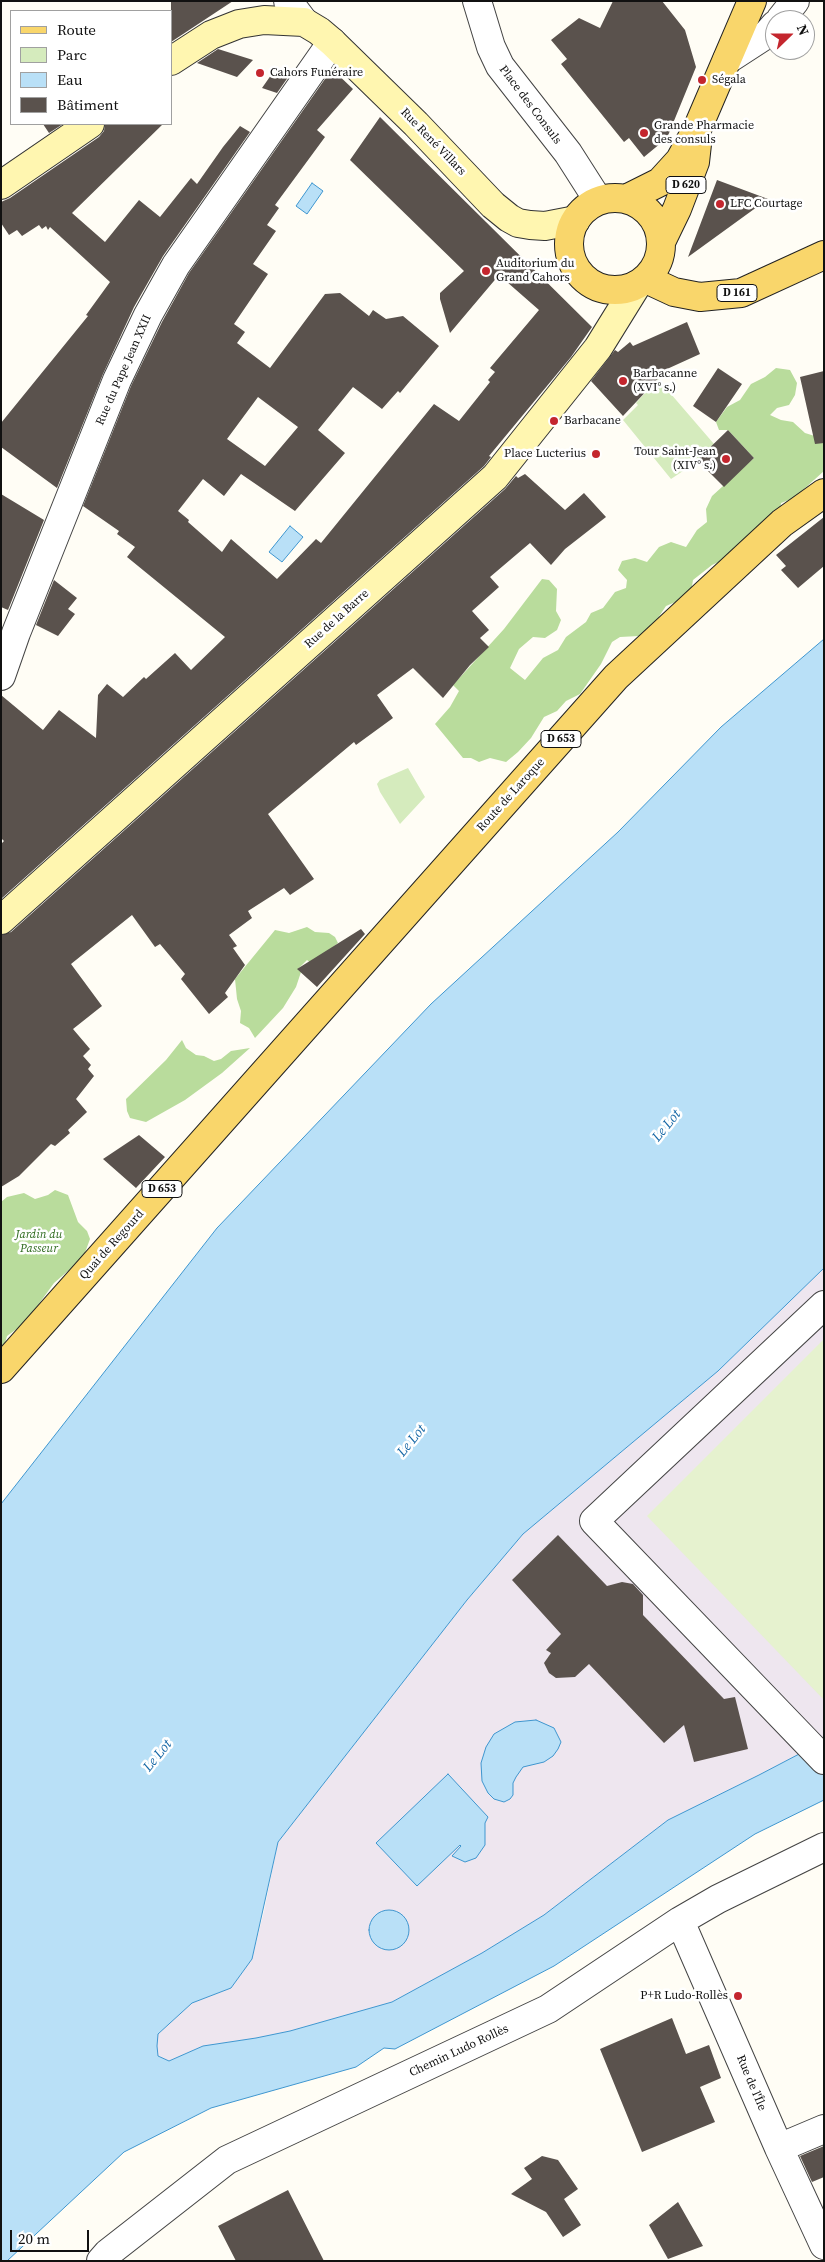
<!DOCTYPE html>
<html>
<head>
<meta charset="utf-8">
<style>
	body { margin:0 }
	#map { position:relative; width:825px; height:2262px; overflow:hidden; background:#fffdf5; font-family:"Source Serif 4",serif }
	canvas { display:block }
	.frame { position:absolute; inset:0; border:2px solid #111; pointer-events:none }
	.legend { position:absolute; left:10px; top:10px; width:162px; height:115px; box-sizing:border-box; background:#fff; border:1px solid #a0a0a0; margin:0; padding:6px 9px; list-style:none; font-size:15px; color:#111 }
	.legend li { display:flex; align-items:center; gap:10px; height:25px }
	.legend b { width:25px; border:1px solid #a0a0a0 }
	.north { position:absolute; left:765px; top:10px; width:50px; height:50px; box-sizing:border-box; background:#fff; border:1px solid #a0a0a0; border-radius:50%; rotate:68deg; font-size:14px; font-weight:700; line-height:20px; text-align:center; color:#111 }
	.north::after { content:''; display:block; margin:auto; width:18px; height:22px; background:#c4262e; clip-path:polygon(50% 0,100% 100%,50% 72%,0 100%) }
	.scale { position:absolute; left:10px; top:2230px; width:79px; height:22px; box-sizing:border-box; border:2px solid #111; border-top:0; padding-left:6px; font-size:15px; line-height:18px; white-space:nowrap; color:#111; -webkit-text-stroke:4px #fff; paint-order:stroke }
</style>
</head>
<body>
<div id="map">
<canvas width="825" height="2262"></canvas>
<div class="frame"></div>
<ul class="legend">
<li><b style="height:6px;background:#f9d66b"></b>Route</li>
<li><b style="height:14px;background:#d5ebbd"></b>Parc</li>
<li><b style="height:14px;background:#b9e0f7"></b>Eau</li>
<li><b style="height:14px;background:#5a524d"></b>Bâtiment</li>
</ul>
<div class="north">N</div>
<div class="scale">20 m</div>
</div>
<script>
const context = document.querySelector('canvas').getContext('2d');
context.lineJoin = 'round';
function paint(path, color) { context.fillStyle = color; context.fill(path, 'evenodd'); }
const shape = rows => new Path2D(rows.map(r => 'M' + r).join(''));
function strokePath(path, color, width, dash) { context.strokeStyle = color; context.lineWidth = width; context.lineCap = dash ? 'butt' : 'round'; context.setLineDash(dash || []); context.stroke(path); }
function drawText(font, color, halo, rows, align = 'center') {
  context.font = font + ' "Source Serif 4",serif'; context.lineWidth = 5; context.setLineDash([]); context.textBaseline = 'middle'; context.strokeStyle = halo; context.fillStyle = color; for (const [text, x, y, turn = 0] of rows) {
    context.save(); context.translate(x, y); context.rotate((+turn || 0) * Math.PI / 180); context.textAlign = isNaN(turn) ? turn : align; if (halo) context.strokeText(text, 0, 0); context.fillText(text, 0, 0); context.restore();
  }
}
const industrial = shape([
	[824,1268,824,1741,759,1775,668,1820,544,1915,482,1953,392,2002,290,2031,256,2038,203,2046,169,2061,158,2056,157,2046,158,2034,192,2003,231,1988,252,1959,264,1911,278,1842,467,1600,523,1534,718,1371]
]);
const green = shape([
	[658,379,714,444,698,461,671,479,623,420,638,405,636,403],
	[408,768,425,797,400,824,380,792,377,784,380,780]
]);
const forest = shape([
	[776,368,790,370,797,383,795,395,789,405,777,408,770,415,781,420,793,422,805,433,818,437,824,427,824,471,794,498,781,503,780,512,736,554,712,565,693,580,691,592,685,598,666,606,652,627,639,636,620,637,612,642,601,664,580,694,566,701,557,711,544,717,531,738,518,752,506,762,490,758,479,762,471,758,463,758,435,724,450,707,459,691,453,685,504,629,542,579,549,580,557,589,556,611,561,620,557,630,545,638,533,637,519,649,510,668,525,680,543,658,558,650,566,637,586,622,591,613,603,608,615,592,626,588,627,580,618,570,622,561,635,558,647,562,659,547,671,542,686,547,697,530,707,522,706,509,712,496,754,458,728,430,719,430,716,422,727,407,740,400,751,384,765,377],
	[307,927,315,932,329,933,335,937,338,943,312,964,307,960,298,969,301,972,296,987,283,1008,255,1038,249,1028,240,1023,241,1011,237,999,235,979,275,930,289,933],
	[182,1040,186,1048,196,1055,204,1056,214,1061,221,1059,231,1051,250,1048,222,1073,185,1100,146,1122,130,1118,127,1111,126,1099,166,1060],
	[55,1190,68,1195,78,1222,87,1231,90,1239,83,1258,54,1283,25,1323,7,1336,1,1357,1,1202,7,1197,24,1193,35,1199,48,1195]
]);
const pitch = shape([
	[824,1339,824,1700,647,1516]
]);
const water = shape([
	[312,183,323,191,307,214,296,206,312,183],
	[290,526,303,537,282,562,269,552,290,526],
	[824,639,824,1268,718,1371,523,1534,467,1600,278,1842,252,1959,231,1988,192,2003,158,2034,157,2046,158,2056,169,2061,203,2046,256,2038,290,2031,392,2002,482,1953,544,1915,668,1820,759,1775,824,1741,824,1800,755,1834,554,1966,395,2049,384,2048,356,2067,211,2108,124,2152,7,2261,1,2261,1,1504,217,1228,431,1004,618,832,721,727,824,639],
	[536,1720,554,1728,561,1742,558,1749,553,1756,544,1762,523,1767,516,1777,513,1783,513,1795,510,1799,504,1802,494,1799,488,1793,482,1781,481,1763,486,1747,494,1734,515,1722,536,1720],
	[448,1774,488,1817,485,1823,485,1845,476,1858,465,1862,452,1856,461,1846,460,1845,417,1886,376,1843,448,1774],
	'369 1930a20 20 0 1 1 40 0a20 20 0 1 1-40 0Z'
]);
const building = shape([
	[171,1,233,1,171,42],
	[613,1,662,1,685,30,696,67,667,138,644,157,629,138,624,142,561,64,567,59,551,40,579,18,600,28],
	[218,49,253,60,237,77,197,63],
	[276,68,291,73,277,93,262,88],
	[332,69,353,89,317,130,325,137,275,205,279,208,267,225,276,231,253,264,268,274,234,324,245,332,237,343,270,368,325,294,340,293,369,316,373,310,386,319,403,316,439,346,400,393,398,391,382,409,353,387,318,430,345,453,295,511,241,474,224,496,203,479,178,511,189,520,188,522,222,552,231,539,277,579,316,539,321,543,434,404,459,421,490,382,488,380,495,372,490,368,539,310,499,275,450,333,440,299,440,293,464,271,350,160,380,117,592,327,571,357,489,456,491,457,484,466,1,899,1,844,4,841,1,838,1,695,43,730,59,710,96,738,98,695,107,684,123,697,144,677,146,679,175,653,191,670,225,637,127,557,135,547,117,534,119,531,83,506,131,386,162,322,189,273],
	[258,397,298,427,265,466,227,439],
	[43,124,63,124,49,133],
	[105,124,163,124,72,213,105,242,139,200,160,217,191,178,197,184,223,147,240,126,250,132,163,256,134,307,103,374,57,488,1,447,1,423,88,316,86,315,110,282,50,227,48,230,46,226,42,229,39,225,22,236,17,230,9,235,1,223,1,202,10,198,99,137,104,131],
	[717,180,768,199,688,257],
	[687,322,700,354,667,369,623,416,591,381,615,350,618,352,630,342,633,346],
	[718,368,742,384,716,422,693,406],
	[824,371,824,443,815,444,800,377],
	[728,430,754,458,724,487,697,460],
	[525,474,565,510,584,493,606,517,565,549,551,565,530,543,490,577,499,587,472,611,489,630,480,638,489,647,470,665,443,698,413,668,377,695,393,718,356,745,354,742,268,814,314,879,290,895,284,888,248,911,252,918,229,935,237,946,233,948,245,965,225,993,228,997,209,1014,181,979,185,974,160,944,155,947,132,915,71,964,102,1006,73,1029,90,1049,83,1056,91,1065,88,1069,94,1076,76,1099,87,1112,68,1130,70,1133,55,1146,51,1144,19,1176,1,1187,1,935,11,932,505,489,516,476,518,478],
	[1,494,44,520,8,610,1,607],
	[824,517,824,566,798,588,781,570,786,566,776,555],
	[54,580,77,598,68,609,75,614,58,636,36,625],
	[361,929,365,934,317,987,297,969],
	[139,1135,165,1157,136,1188,103,1159],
	[558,1535,607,1586,622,1582,633,1584,643,1595,643,1615,724,1699,735,1697,748,1749,694,1762,684,1725,664,1743,589,1664,575,1677,556,1678,549,1673,544,1663,551,1653,546,1650,561,1634,512,1580],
	[672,2018,686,2054,709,2045,721,2078,700,2087,715,2122,642,2152,600,2049],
	[824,2146,824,2177,812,2182,800,2156],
	[542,2156,558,2160,578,2189,564,2199,581,2225,563,2237,546,2212,511,2194,532,2179,524,2168],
	[288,2190,324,2261,236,2261,218,2226],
	[678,2202,703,2246,668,2259,649,2225]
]);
const minor = shape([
	[288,1,304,22],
	[477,1,491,47,500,66,568,153,598,200],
	[1,676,16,633,117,380,148,315,176,265,332,42],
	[824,1305,594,1521,824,1760],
	[680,1921,779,2148,824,2245],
	[779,2148,824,2129],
	[101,2261,108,2253,227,2160,548,2009,680,1921,718,1899,824,1847]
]);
const tertiary = shape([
	[780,20,795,1],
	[727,60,767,34,775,25]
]);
const secondary = shape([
	[171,61,211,35,239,24,264,20,304,22,319,31,332,42,416,124,493,205,509,218,518,223,530,225,545,226,576,220],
	[1,185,90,124],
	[1,920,495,477,598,348,637,285]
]);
const primary = shape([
	'569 244a46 46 0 1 1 92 0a46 46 0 1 1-92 0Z',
	[626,199,660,182,680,160,698,127,752,1],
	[662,240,677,209,695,162,697,144],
	[646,279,674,292,700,297,741,293,824,255],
	[1,1369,616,677,782,523,824,493]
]);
const markers = [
	[260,73,5,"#c4262e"],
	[702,80,5,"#c4262e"],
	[644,133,5,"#c4262e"],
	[720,204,5,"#c4262e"],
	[486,271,5,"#c4262e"],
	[623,381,5,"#c4262e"],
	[554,421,5,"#c4262e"],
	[596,454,5,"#c4262e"],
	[726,459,5,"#c4262e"],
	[738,1996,5,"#c4262e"]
];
const shields = [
	[686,185,40],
	[737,293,40],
	[561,739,40],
	[162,1189,40]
];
const shieldNames = [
	["D 620",686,185],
	["D 161",737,293],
	["D 653",561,739],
	["D 653",162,1189]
];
const poiNames = [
	["Cahors Funéraire",270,73],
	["Ségala",712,80],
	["Grande Pharmacie",654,126],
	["des consuls",654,140],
	["LFC Courtage",730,204],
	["Auditorium du",496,264],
	["Grand Cahors",496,278],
	["Barbacanne",633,374],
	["(XVI° s.)",633,388],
	["Barbacane",564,421],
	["Tour Saint-Jean",716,452,"right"],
	["(XIV° s.)",716,466,"right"],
	["Place Lucterius",586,454,"right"],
	["P+R Ludo-Rollès",728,1996,"right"]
];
const streetNames = [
	["Place des Consuls",530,105,53],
	["Rue René Villars",433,142,46],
	["Rue du Pape Jean XXII",124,370,-66],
	["Rue de la Barre",337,619,-42],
	["Route de Laroque",511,795,-48],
	["Quai de Regourd",112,1245,-48],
	["Chemin Ludo Rollès",459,2051,-25],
	["Rue de l'Île",751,2083,67]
];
const parkNames = [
	["Jardin du",39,1235],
	["Passeur",39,1249]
];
const waterNames = [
	["Le Lot",667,1126,-51],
	["Le Lot",412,1441,-51],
	["Le Lot",158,1756,-51]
];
paint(industrial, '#eee6ef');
paint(green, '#d5ebbd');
paint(forest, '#b9dc9c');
paint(pitch, '#e6f2cf');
paint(water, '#b9e0f7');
strokePath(water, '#3f96cf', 1);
paint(building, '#5a524d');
strokePath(minor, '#444', 30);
strokePath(tertiary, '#444', 30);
strokePath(secondary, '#333', 30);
strokePath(primary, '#222', 30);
strokePath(minor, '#fff', 28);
strokePath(tertiary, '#fff', 28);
strokePath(secondary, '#fff6b0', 28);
strokePath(primary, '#f9d66b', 28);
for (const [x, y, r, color] of markers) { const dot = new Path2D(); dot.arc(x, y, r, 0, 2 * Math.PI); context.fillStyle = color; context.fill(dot); strokePath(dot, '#fff', 2); }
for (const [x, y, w] of shields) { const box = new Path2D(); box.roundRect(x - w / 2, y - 8.5, w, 17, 4); context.fillStyle = '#fff'; context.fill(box); strokePath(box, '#111', 1); }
drawText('bold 11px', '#111', null, shieldNames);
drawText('12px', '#111', '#fff', poiNames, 'left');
drawText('12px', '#111', '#fff', streetNames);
drawText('italic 12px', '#2f6b1f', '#fff', parkNames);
drawText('italic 14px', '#1768a6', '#fff', waterNames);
</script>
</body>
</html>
